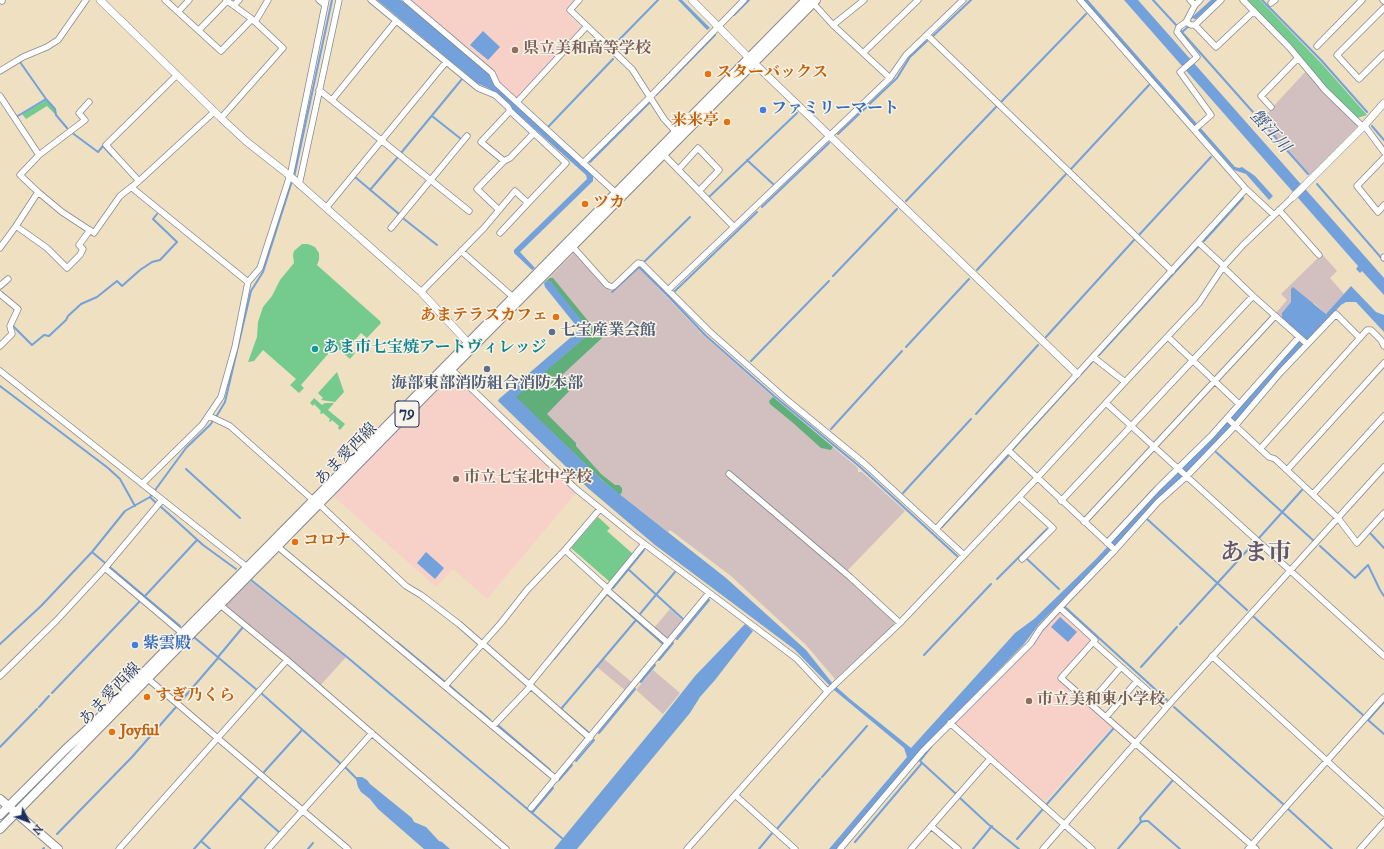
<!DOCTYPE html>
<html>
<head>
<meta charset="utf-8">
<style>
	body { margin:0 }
	#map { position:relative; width:1384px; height:849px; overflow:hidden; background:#efe0c2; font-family:"IM FELL DW Pica",serif }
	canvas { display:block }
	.north { position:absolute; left:8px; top:801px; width:40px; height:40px; -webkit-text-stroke:3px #f7f3e8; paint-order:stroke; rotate:132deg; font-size:11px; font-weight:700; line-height:16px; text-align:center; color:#1b2f5e }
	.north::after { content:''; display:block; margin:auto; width:14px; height:18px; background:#1b2f5e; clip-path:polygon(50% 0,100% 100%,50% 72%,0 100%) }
</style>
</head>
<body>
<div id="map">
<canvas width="1384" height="849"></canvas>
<div class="north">N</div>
</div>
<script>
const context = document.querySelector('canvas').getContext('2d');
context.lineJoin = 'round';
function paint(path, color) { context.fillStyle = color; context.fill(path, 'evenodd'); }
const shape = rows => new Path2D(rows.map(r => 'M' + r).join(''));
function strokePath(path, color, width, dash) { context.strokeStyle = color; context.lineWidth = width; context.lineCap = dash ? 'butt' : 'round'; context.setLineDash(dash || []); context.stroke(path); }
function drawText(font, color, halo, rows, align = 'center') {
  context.font = font + ' "IM FELL DW Pica","Noto Serif JP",serif'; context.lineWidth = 3; context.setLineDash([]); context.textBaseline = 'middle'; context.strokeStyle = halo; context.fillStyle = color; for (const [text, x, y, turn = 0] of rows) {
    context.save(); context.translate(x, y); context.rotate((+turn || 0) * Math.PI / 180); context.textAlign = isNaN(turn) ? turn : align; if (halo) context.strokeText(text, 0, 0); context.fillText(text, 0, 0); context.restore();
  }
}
const built = shape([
	[409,0,576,0,565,11,582,28,516,99],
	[453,375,546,466,576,493,487,599,453,569,436,587,333,496],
	[1058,613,1062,613,1090,639,1091,641,1057,679,1112,727,1043,804,954,723]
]);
const industrial = shape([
	[1306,71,1357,124,1357,127,1310,175,1261,120],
	[575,252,612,293,639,268,703,335,773,397,858,468,858,472,862,472,905,511,847,571,730,472,847,577,895,622,895,625,835,679,806,645,731,576,670,530,668,532,617,492,515,397,585,337,551,282,546,281],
	[1322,254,1337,271,1330,278,1344,294,1326,314,1314,303,1313,304,1291,289,1291,302,1282,313,1282,319,1276,313,1287,300,1281,294],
	[250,581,346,657,319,687,227,609,226,605],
	[670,609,683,621,668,639,666,639,654,628],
	[604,659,633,683,626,691,597,667],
	[653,670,680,693,663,714,636,690]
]);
const green = shape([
	[1247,0,1260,0,1322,64,1367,115,1357,118,1327,88,1291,46],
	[46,100,55,109,56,115,47,106,26,119,22,114],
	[302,244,308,244,315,247,319,253,319,260,317,265,380,321,381,323,367,338,361,333,349,347,355,353,350,359,335,346,301,385,304,388,299,393,290,385,296,379,263,350,254,361,248,362,257,337,258,322,263,307,272,296,280,280,294,263,293,255,294,251],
	[337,372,344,392,335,402,321,400,323,398,318,393],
	[314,398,322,405,325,403,334,403,328,410,345,424,340,430,338,428,339,426,332,420,330,422,329,421,330,419,323,413,321,414,320,413,321,411,314,404,313,406,310,403],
	[598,517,610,528,607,531,633,554,610,582,571,548]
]);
const forest = shape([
	[550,278,553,278,602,338,562,375,573,387,547,414,576,443,576,446,601,474,615,485,619,485,622,488,622,492,620,495,603,481,515,397,585,337,551,282,546,281],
	[773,397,833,447,831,450,821,448,792,422,770,404,769,401]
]);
const water = shape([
	[377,0,401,0,490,74,495,85,593,175,593,181,520,252,535,268,532,270,514,253,514,250,587,179,586,175,490,89,477,83],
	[678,0,682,0,710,28,707,30],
	[1083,0,1088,0,1235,167,1239,168,1242,167,1255,176,1273,196,1269,200,1246,174,1234,170],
	[1124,0,1138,0,1384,278,1384,295,1362,271,1360,273,1356,269,1358,266],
	[1211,0,1217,0,1196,19,1191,18],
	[483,31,500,47,488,60,470,45],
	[546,281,551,282,587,327,585,337,516,397,603,481,726,578,806,650,833,684,850,699,911,748,1015,633,1034,619,1096,559,1160,490,1177,474,1230,418,1302,337,1282,319,1282,313,1291,302,1291,289,1293,287,1326,314,1351,286,1376,312,1384,315,1384,332,1356,302,1346,302,1341,305,1308,340,1235,422,1039,624,1024,644,922,749,837,849,829,849,907,757,904,748,834,690,794,649,655,545,589,489,498,401,499,399,577,332,578,328,545,287,544,283],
	[426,552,444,568,435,579,417,563],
	[1060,617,1077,632,1068,642,1051,627],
	[745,624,753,631,715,680,700,697,690,713,577,849,554,849,661,719,695,676],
	[357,777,362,777,367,780,370,784,412,818,414,822,426,827,439,841,442,842,450,849,424,849,378,809,370,799,361,792,358,787,356,779]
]);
const stream = shape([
	[1153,0,1177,26],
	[1262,0,1321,60,1367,112],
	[734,15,749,0],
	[1180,30,1308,174],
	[1182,32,1189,26],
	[933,36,971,0],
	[613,46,658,0],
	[20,62,46,99,55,109,56,115,67,128],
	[656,95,715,35],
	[1001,102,1086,14],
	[432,116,461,139],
	[16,117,46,99],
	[1372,126,1384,140],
	[548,127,613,59],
	[71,132,98,152,103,146,112,156],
	[838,134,897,78,910,57,927,41],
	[401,153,462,79],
	[747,160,773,184],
	[590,162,649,103],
	[1071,169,1149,85],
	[294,177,332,0],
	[355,177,399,214],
	[1317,184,1384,261],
	[370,190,398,157],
	[708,198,797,113],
	[906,201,996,107],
	[762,207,829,143],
	[404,219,437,245],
	[1139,235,1211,157],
	[1204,241,1243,198],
	[645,261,690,217],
	[977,270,1066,174],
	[833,276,897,209],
	[675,291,757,212],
	[612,292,639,267,669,297],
	[669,296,669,297,705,335,774,396,859,466,957,556],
	[13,326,32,345,44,335,49,336,66,320,68,316,81,304,97,297,117,281,122,286,140,270,152,262,160,260,177,242,153,219,157,214],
	[1046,337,1134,240],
	[906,347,969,279],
	[1099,355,1198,247],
	[751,361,829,281],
	[0,386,108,468,120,479,135,506],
	[976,414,1038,345],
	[831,429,902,351],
	[1013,449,1092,362],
	[1216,452,1314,541],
	[186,469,240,518],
	[903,493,971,419],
	[150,497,156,503],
	[160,506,203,545,236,569],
	[1147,519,1247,610],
	[942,527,1008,456],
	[1370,533,1384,548],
	[1259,538,1302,490],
	[1320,546,1355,578,1368,565,1380,590,1384,596],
	[92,552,180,626],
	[1027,559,1059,589],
	[628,569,683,619],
	[997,579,1047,529],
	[251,580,347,657,563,839],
	[613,588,644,550],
	[145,596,197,540],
	[1065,607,1167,700],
	[640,614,675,572],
	[366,617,386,634],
	[1254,617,1364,716],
	[1180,624,1254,543],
	[195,638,257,690],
	[677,639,709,600],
	[397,642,444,681],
	[0,644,41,606,92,552,125,511,150,497,186,448,210,425,216,417,225,402,251,291,263,272,292,181],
	[924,655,991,584],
	[218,657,243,627],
	[554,659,607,594,663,644],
	[659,660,673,643],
	[1141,667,1177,627],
	[641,682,655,665],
	[450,686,473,706],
	[52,693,140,601],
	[261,693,341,764],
	[181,701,218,658],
	[1384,702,1368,720,1384,734],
	[39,707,49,696],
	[1174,707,1283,804],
	[480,711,490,720],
	[499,726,550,770],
	[588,732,561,709,636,620],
	[599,733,635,689],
	[0,747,37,709],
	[931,747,920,761,955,793],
	[576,761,594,740],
	[345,767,357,779],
	[264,772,302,730],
	[822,777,867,726],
	[559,780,572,765],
	[240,798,279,832],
	[960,798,988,824,1019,849],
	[1046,805,1113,729],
	[1287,808,1332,849],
	[532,813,553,788],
	[1141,822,1140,818,1173,780],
	[776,830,820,779],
	[57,834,132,757,176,707],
	[1017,839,1043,809],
	[201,841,210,849],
	[855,842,922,763],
	[43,849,44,848],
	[194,849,258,777],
	[308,849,313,843],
	[759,849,773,832],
	[973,849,992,826],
	[1118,849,1141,822,1145,821,1148,821,1180,849]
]);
const minor = shape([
	[1,0,2,1],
	[165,0,221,51,252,19],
	[319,0,325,5,326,0],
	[371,0,478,88,495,95,508,107,510,111,566,163,528,203,515,191,484,228,421,292],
	[406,0,492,73,497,84,616,193],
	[579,0,570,10,632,69,664,119,676,132],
	[1080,0,1246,189,1274,215],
	[1190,0,1195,5,1200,0],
	[1243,0,1289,47,1325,90,1363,127],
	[1383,0,1384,1],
	[813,3,833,25,890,78],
	[1271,3,1275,0],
	[234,5,239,0],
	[1384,8,1337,55,1359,79,1384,54],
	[179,11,189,0],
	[255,22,268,0],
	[1186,22,1191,25,1195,25,1216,47,1254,11],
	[833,25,864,0],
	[1195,25,1221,0],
	[199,30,227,1],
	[927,35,1172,271],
	[1317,46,1362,0],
	[863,53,918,0],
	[0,71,23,57,47,47,58,40,86,0],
	[319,90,469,211],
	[0,96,39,155,20,175,38,192,16,226,0,248],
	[332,100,396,21],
	[517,102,587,26],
	[1271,107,1261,96,1298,58],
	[221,118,283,48,252,19,226,0],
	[1364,125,1384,152],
	[1194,130,1211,115,1180,72,1197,57,1177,32,1179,27,1186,22,1195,5],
	[663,154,734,227],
	[39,155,85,120,79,113,89,102],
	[1384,158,1357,186,1378,212,1384,205],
	[504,161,481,142,510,111],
	[583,163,650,97,744,0],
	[678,170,698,148,719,170,699,191],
	[139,181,214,112],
	[299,185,339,0],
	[131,187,248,282],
	[38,192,62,212,94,233,120,196,139,181,106,145,177,75],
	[326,208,446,62],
	[499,210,477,189,504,161,510,158,534,133],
	[1279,210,1319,255],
	[16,226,47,248,67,268,80,255,83,249,79,245,90,230],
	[391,228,467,136],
	[500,233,528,203],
	[1198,242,1224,266],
	[573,247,607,285,612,287,614,286,638,263,642,264,709,331,787,400,865,464,964,555],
	[461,251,513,297],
	[1384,257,1384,258],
	[1223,267,1253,296,1307,344],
	[0,286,8,279],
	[668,290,890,78,906,55,963,0],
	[0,294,18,309,10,326,12,334,0,346],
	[1168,337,1239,404],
	[1093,357,1125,382],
	[451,369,576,489,634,536,797,659,827,691],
	[0,371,247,567],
	[1106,403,1384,656],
	[209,416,230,426,313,500],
	[1227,418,1269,457,1275,459,1338,518,1357,543,1384,513],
	[1260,449,1367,330,1371,330,1381,340,1384,346],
	[1008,450,1115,550],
	[1287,470,1384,363],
	[729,474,850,577,900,623],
	[142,484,202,425,221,397,235,347,248,282,260,268,291,172,325,5],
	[1313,494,1384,416],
	[1019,497,1053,528,1022,559],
	[1061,501,1253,296],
	[319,504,406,586,421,595,459,624,483,645],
	[1084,522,1275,316],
	[936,529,1246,189],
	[1107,543,1158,488,1211,436,1299,337],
	[277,546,556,779],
	[565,550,608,589],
	[105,568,182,633],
	[607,590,668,643],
	[219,604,287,660,506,849],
	[1060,608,1095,640,1061,678,1256,849],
	[1093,642,1166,707],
	[483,644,590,738],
	[1212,656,1384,813],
	[0,676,57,620,105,568,162,500],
	[147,678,348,849],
	[529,685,644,544],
	[445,686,501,623,527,590,565,550,600,509],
	[1090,703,1121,667],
	[1106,717,1137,681],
	[950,723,1092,849],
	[493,726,531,686],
	[735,795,795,849],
	[531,808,709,593],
	[931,826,958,849],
	[119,849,287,660],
	[268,849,372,733],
	[687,849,828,691,900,623,1037,478,1125,382,1199,303,1223,267,1243,245,1293,197],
	[840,849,923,751,1031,643,1040,629,1065,602,1115,550,1158,502,1186,477,1235,426,1280,373,1336,314,1360,338],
	[911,849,990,759],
	[1043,849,1173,700,1384,467],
	[1248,849,1384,697],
	[1360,849,1384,822]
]);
const tertiary = shape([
	[100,0,221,118,247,142,289,175,421,292,472,347],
	[692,0,753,62,1077,374],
	[1293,197,1363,127,1384,103]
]);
const secondary = shape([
	[0,799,58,849]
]);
const primary = shape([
	[0,815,66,749,89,728,806,0],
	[0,829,472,348,816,0]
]);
const markers = [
	[515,50,4,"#8d6e63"],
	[708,74,4,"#e8710a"],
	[763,110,4,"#3f7fe0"],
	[727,122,4,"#e8710a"],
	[585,204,4,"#e8710a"],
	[556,317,4,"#e8710a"],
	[552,332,4,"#5c6f8a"],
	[315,349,4,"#0f9aa8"],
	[487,369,4,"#5c6f8a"],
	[456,479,4,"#8d6e63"],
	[295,542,4,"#e8710a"],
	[135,645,4,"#3f7fe0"],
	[147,697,4,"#e8710a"],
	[1029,701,4,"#8d6e63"],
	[112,732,4,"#e8710a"]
];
const shields = [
	[407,414,24]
];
const shieldNames = [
	["79",407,414]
];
const educationNames = [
	["県立美和高等学校",523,50],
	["市立七宝北中学校",464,479],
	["市立美和東小学校",1037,701]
];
const foodNames = [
	["スターバックス",716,74],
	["来来亭",719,122,"right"],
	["ツカ",593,204],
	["あまテラスカフェ",548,317,"right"],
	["コロナ",303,542],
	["すぎ乃くら",155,697],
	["Joyful",120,732]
];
const shopNames = [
	["ファミリーマート",771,110],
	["紫雲殿",143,645]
];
const serviceNames = [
	["七宝産業会館",560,332],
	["海部東部消防組合消防本部",487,385,"center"]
];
const cultureNames = [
	["あま市七宝焼アートヴィレッジ",323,349]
];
const streetNames = [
	["あま愛西線",347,455,-45],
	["あま愛西線",111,695,-46]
];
const waterNames = [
	["蟹江川",1269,132,48]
];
const townNames = [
	["あま市",1256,555]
];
paint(built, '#f7d1c8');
paint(industrial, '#d2bfc0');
paint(green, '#75ca8e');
paint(forest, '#60ae79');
paint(water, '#72a1db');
strokePath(stream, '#72a1db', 2);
strokePath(minor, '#858890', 7);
strokePath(tertiary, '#858890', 8);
strokePath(secondary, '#858890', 10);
strokePath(primary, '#858890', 10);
strokePath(minor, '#fff', 5.5);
strokePath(tertiary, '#fff', 7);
strokePath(secondary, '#fff', 8);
strokePath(primary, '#fff', 8);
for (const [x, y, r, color] of markers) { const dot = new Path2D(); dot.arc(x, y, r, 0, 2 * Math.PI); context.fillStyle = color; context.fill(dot); strokePath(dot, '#f7f3e8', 1.5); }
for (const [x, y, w] of shields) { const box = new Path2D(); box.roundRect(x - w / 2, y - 13, w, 26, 3); context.fillStyle = '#f7f3e8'; context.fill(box); strokePath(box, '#1b2f5e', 1); }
drawText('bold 15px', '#1b2f5e', null, shieldNames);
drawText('bold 16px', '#785e54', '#f7f3e8', educationNames, 'left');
drawText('bold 16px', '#c56008', '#f7f3e8', foodNames, 'left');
drawText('bold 16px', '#366cbe', '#f7f3e8', shopNames, 'left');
drawText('bold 16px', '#4e5e75', '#f7f3e8', serviceNames, 'left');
drawText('bold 16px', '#0d838f', '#f7f3e8', cultureNames, 'left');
drawText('16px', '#1b2f5e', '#f7f3e8', streetNames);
drawText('italic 17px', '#39578a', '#f7f3e8', waterNames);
drawText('bold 24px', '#63596b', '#f7f3e8', townNames);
</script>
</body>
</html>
